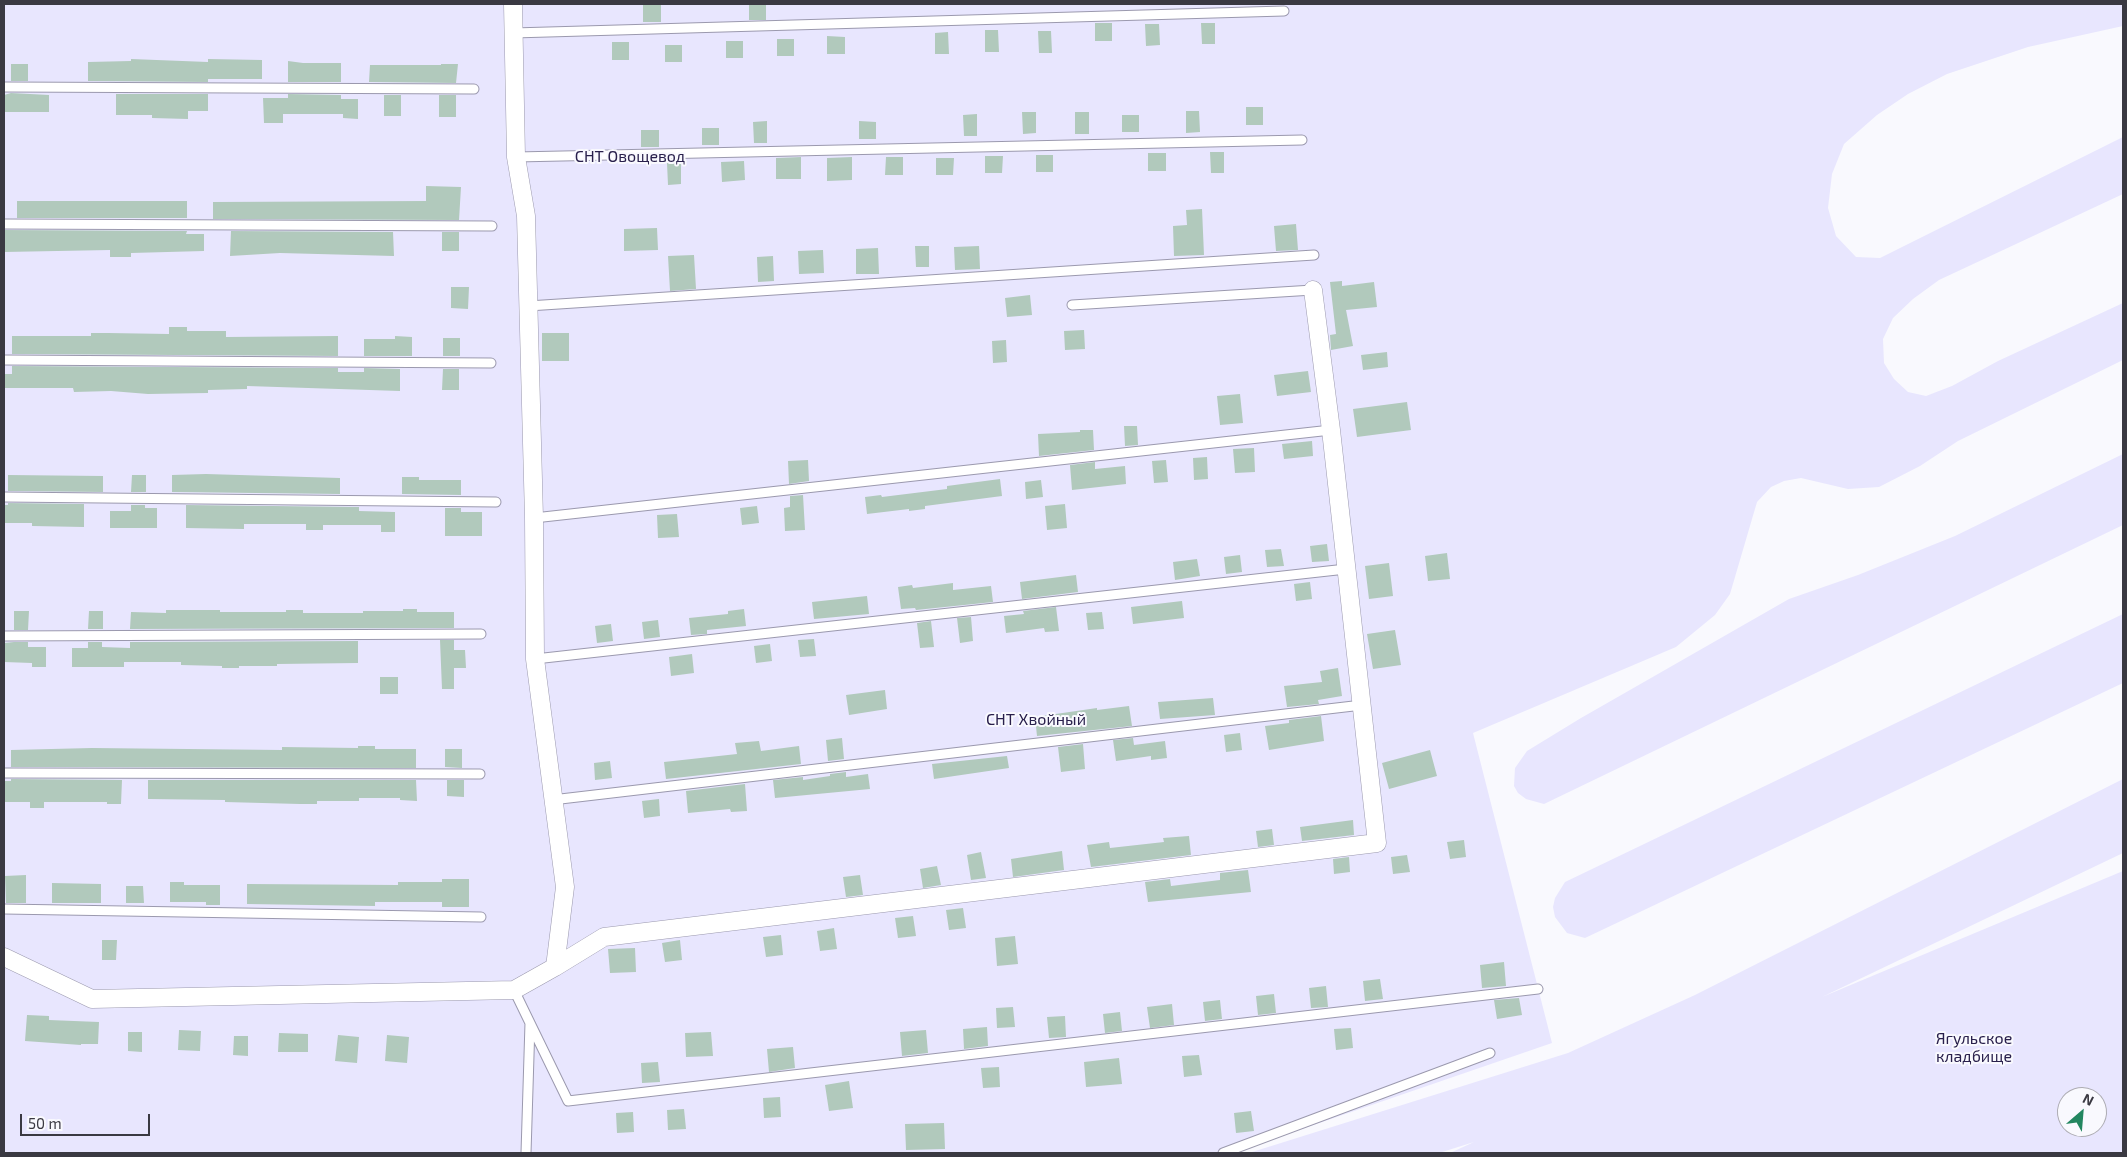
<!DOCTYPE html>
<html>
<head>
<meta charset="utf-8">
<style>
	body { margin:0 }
	#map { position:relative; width:2127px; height:1157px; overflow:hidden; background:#f9f9fe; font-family:"Exo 2",sans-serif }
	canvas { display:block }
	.frame { position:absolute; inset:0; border:5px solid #3a3942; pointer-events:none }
	.north { position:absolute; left:2057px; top:1087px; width:50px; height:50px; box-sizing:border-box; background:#f9f9fe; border:1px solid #adacb3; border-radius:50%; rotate:27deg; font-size:14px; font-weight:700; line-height:20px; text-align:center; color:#3a3942 }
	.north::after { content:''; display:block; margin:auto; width:18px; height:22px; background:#238660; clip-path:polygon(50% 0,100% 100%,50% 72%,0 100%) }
	.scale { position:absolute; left:20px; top:1114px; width:130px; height:22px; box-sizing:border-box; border:2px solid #3a3942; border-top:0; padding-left:6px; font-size:15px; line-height:18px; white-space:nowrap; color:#3a3942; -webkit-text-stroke:4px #f9f9fe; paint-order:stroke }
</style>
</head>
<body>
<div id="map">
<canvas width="2127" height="1157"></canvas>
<div class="frame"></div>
<div class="north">N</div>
<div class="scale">50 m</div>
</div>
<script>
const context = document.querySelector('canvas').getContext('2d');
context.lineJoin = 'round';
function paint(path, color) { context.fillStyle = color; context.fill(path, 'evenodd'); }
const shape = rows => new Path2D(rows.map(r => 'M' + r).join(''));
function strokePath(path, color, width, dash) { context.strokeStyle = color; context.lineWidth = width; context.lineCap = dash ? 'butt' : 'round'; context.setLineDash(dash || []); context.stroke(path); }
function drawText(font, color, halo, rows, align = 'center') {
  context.font = font + ' "Exo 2",sans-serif'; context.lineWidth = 4; context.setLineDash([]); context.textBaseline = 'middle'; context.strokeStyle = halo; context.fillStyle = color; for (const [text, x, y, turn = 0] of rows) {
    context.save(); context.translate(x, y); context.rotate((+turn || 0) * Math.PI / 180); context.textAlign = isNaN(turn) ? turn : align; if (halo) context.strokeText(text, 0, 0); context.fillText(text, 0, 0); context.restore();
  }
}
const green = shape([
	[4,4,2123,4,2123,26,2028,47,1947,74,1908,94,1877,115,1844,144,1832,174,1828,208,1836,236,1856,257,1880,258,2123,137,2123,194,1939,280,1913,299,1893,318,1883,339,1884,363,1894,379,1908,392,1926,396,1952,386,1998,361,2123,303,2123,360,1958,441,1920,466,1879,487,1848,489,1801,478,1784,481,1771,487,1757,502,1730,594,1715,615,1676,647,1473,733,1552,1043,1232,1153,4,1153],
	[2123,454,2123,525,1544,804,1526,799,1518,793,1514,786,1515,768,1527,751,1581,718,1789,599,1858,575,1955,536],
	[2123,614,2123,683,1585,938,1567,933,1555,917,1553,907,1555,898,1565,882],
	[2123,779,2123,853,1822,997,2123,871,2123,1153,1450,1153,1474,1142,1439,1153,1249,1153,1568,1053,1695,995],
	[2067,1097,2097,1097,2097,1127,2067,1127]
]);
const building = shape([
	[749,4,766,4,766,20,749,20],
	[643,5,661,5,661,22,643,22],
	[1095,23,1112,23,1112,41,1095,41],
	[1201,23,1215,23,1215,44,1202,44],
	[1145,24,1159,24,1160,45,1146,46],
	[985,30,998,30,999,52,985,52],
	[1038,31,1051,31,1052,53,1039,53],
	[948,32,949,54,935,54,935,33],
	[827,36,845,37,845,54,827,54],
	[777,39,794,39,794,56,777,56],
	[726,41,743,41,743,58,726,58],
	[612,42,629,42,629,60,612,60],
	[665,45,682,45,682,62,665,62],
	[131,59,208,62,208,59,262,60,262,79,208,79,208,82,88,81,88,62,131,61],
	[288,61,303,63,341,63,341,82,288,82],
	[11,64,28,64,28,81,11,81],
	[441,64,458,64,456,83,369,82,370,65,441,65],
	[11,93,49,95,49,112,4,112,4,95],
	[116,94,208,94,208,111,188,111,188,119,152,118,152,115,116,115],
	[288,94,341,95,341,99,358,99,358,119,343,118,343,114,283,114,283,123,264,123,263,98,288,98],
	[384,95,401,95,401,116,384,116],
	[439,95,456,95,456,117,439,117],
	[1246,107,1263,107,1263,125,1246,125],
	[1186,111,1199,111,1200,132,1186,133],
	[1022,112,1036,112,1036,133,1023,134],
	[1075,112,1089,112,1089,134,1075,134],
	[977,114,977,136,964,136,963,115],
	[1122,115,1139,115,1139,132,1122,132],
	[767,121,767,143,754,143,753,122],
	[859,121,876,122,876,139,859,139],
	[702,128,719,128,719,145,702,145],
	[641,130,659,130,659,147,641,147],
	[1210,152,1224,152,1224,173,1211,173],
	[1148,153,1166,153,1166,171,1148,171],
	[1036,155,1053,155,1053,172,1036,172],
	[985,156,1003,156,1002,173,985,173],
	[801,157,801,179,776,179,776,158],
	[852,157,852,180,827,181,827,158],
	[886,157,903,157,903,175,885,175],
	[936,158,954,158,953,175,936,175],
	[744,161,745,180,722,182,721,162],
	[667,163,681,163,681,184,668,185],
	[426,186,461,187,459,220,213,219,213,202,426,201],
	[17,201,187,201,187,218,17,218],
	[1202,209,1204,255,1174,256,1173,226,1187,225,1186,210],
	[1296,224,1298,250,1276,251,1274,226],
	[657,228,658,250,624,251,624,229],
	[4,230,187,231,186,234,204,234,204,251,131,253,131,257,110,257,110,250,4,252],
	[231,231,393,232,394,256,280,253,230,256],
	[442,232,459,232,459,251,442,251],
	[915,246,929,246,929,267,916,267],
	[979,246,980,269,955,270,954,247],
	[878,248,879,274,856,274,856,249],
	[823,250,824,273,799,274,798,251],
	[694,255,696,289,670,291,668,256],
	[773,256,774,281,758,282,757,257],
	[1342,281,1342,286,1374,282,1377,307,1346,310,1353,346,1331,350,1330,335,1336,334,1330,282],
	[451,287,469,287,468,309,451,308],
	[1030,295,1032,315,1007,317,1005,298],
	[169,327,187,327,187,331,226,331,226,337,338,336,338,356,12,354,12,336,91,336,91,333,108,333,169,334],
	[1084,330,1085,349,1065,350,1064,331],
	[542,333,569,333,569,361,542,361],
	[395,336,412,337,412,356,364,356,364,339,395,339],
	[443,338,460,338,460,356,443,356],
	[1006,340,1007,362,993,363,992,341],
	[1387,352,1388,367,1363,370,1361,355],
	[12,366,338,368,338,372,364,372,364,368,400,369,400,391,247,386,247,389,208,390,208,393,148,394,111,391,74,392,73,388,4,388,4,374,12,374],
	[443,369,459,369,459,390,442,390],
	[1308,371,1311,392,1277,396,1274,375],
	[1240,394,1243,423,1220,425,1217,396],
	[1407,402,1411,430,1357,437,1353,409],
	[1124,426,1137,426,1138,445,1125,446],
	[1080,430,1093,430,1094,450,1039,456,1038,434,1080,432],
	[1312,441,1313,456,1284,459,1282,444],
	[1254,448,1255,472,1235,473,1233,449],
	[1207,457,1208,479,1194,480,1193,458],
	[808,460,809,481,789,484,788,461],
	[1166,460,1168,482,1154,483,1152,461],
	[1095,462,1095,469,1125,466,1126,484,1072,490,1070,465],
	[206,474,340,478,340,494,172,492,172,475],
	[8,475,103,476,103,492,8,491],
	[132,475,146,475,146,492,131,492],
	[402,477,419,477,419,480,461,480,461,495,402,494],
	[1000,479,1002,496,925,506,925,509,909,511,909,509,867,514,865,497,881,495,882,497,947,489,947,486],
	[1041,480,1043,497,1026,499,1025,482],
	[803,495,805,530,785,531,784,508,790,507,790,496],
	[8,503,84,504,84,527,32,526,32,523,4,523,4,505,8,505],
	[1065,504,1067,528,1047,530,1045,506],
	[131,505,145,505,145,508,157,508,157,528,110,528,110,511,131,511],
	[186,505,359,507,359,511,395,512,395,532,381,532,381,525,323,525,323,530,306,530,306,524,244,524,244,529,186,528],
	[757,506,759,523,742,525,740,508],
	[445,508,461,508,461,512,482,512,482,536,445,536],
	[677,514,679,537,658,538,657,515],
	[1327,544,1329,561,1312,562,1310,546],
	[1281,549,1284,566,1267,567,1265,550],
	[1447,553,1450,579,1428,581,1425,556],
	[1240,555,1242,572,1226,574,1224,557],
	[1197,559,1200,576,1175,580,1173,562],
	[1389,563,1393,596,1369,599,1365,566],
	[1076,575,1078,592,1022,599,1020,582],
	[1310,582,1312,599,1296,601,1294,584],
	[953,583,953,590,991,586,993,602,916,610,915,608,901,609,898,587,912,585,913,588],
	[867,596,869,614,814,619,812,602],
	[1182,601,1184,618,1133,624,1131,607],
	[1056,607,1059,631,1045,632,1044,628,1006,633,1004,616,1024,614,1023,611],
	[403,609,417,609,417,612,454,612,454,628,130,629,131,612,166,613,166,610,220,610,220,612,286,612,286,610,303,610,303,613,363,613,363,611,403,611],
	[744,609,746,626,707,630,707,634,691,635,689,618,728,614,728,611],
	[14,611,29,611,28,630,14,630],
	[89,611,103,611,103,629,88,629],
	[1102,612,1104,629,1088,630,1086,613],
	[971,617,973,641,960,643,957,618],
	[658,620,660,637,644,639,642,622],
	[931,621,934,647,920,648,917,623],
	[611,624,613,641,597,643,595,626],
	[1395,630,1401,665,1373,669,1367,634],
	[814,639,816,656,800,657,798,640],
	[440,640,454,640,454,650,465,650,466,668,454,668,454,689,442,689],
	[358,641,358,663,277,664,277,666,239,666,239,668,222,668,222,666,181,665,181,662,124,662,124,667,72,667,72,648,88,648,88,642,102,642,102,647,130,648,130,642],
	[14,642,28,642,28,647,46,647,46,667,32,667,32,663,4,662,4,643],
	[770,644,772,661,756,663,754,646],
	[692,654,694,673,671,676,669,657],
	[1338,668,1342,696,1318,700,1319,704,1287,707,1284,686,1322,682,1320,671],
	[380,677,398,677,398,694,380,694],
	[885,690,887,709,849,715,846,695],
	[1213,698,1215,715,1160,719,1158,702],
	[1129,706,1132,726,1037,736,1035,717,1097,708,1097,710],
	[1321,716,1324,741,1269,750,1265,726,1289,723,1289,720],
	[1240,733,1242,750,1226,752,1224,735],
	[842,738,844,759,828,761,826,740],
	[1133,738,1134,745,1165,741,1167,758,1151,760,1151,756,1116,761,1113,740],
	[759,741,761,751,799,746,801,764,666,779,664,762,737,754,735,743],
	[1083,744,1085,769,1061,772,1058,747],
	[358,746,375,746,375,749,416,749,416,768,11,767,11,750,92,748,282,750,282,747,358,748],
	[445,749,462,749,462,768,445,767],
	[1430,750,1437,776,1389,789,1382,763],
	[1007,756,1009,768,934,779,932,764],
	[610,761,612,778,595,780,594,763],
	[846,772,846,777,868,774,870,789,775,798,773,780,803,777,803,780,830,776,830,774],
	[11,779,122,780,121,804,107,804,107,802,44,802,44,808,30,808,30,802,4,802,4,781,11,781],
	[148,780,416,780,417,801,400,800,400,798,359,798,359,801,317,801,317,804,300,804,225,802,225,800,148,799],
	[447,780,464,780,464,797,447,796],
	[745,784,747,811,731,812,730,809,688,813,686,791],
	[659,799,660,816,644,818,642,801],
	[1353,820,1354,835,1302,841,1300,827],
	[1272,829,1274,845,1258,847,1256,831],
	[1189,836,1191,855,1091,867,1087,845,1109,842,1110,848,1164,842,1163,838],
	[1464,840,1466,857,1450,859,1447,842],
	[1062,851,1064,870,1013,877,1011,859],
	[981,852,986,878,971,880,967,855],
	[1407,855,1410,872,1393,874,1391,857],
	[1349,857,1350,872,1334,874,1333,859],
	[937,866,941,885,923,888,920,869],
	[1248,870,1251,892,1148,902,1145,882,1170,879,1171,886,1220,880,1220,873],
	[26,875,26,903,6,903,5,876],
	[860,875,863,895,846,897,843,877],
	[442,879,469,879,469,907,442,907,442,902,375,902,375,906,247,904,247,884,398,885,398,882,442,882],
	[170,882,184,882,184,885,220,885,220,905,206,905,206,902,170,902],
	[52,883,101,884,101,903,52,903],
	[126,886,143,886,144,903,126,903],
	[963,908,966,928,949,930,946,910],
	[913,916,916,936,898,938,895,918],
	[834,928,837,949,820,951,817,931],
	[781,935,783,955,766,957,763,937],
	[1015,936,1018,964,997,966,995,938],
	[102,940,117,940,116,960,102,960],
	[680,940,682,960,665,962,662,943],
	[635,948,636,972,610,973,608,949],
	[1504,962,1506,986,1482,988,1480,965],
	[1380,979,1383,999,1365,1001,1363,981],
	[1326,986,1328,1007,1311,1008,1309,988],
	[1274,994,1276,1013,1258,1015,1256,996],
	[1519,998,1522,1015,1497,1019,1494,1000],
	[1220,1000,1222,1019,1205,1021,1203,1002],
	[1172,1004,1174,1025,1150,1028,1147,1007],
	[1013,1007,1015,1027,997,1028,996,1008],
	[1120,1012,1122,1031,1105,1033,1103,1014],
	[27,1015,49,1016,49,1020,99,1022,98,1044,81,1044,81,1045,25,1041],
	[1065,1016,1066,1037,1049,1038,1047,1017],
	[987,1027,988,1046,964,1049,963,1029],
	[1351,1028,1353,1048,1336,1050,1334,1029],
	[179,1030,201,1031,200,1051,178,1050],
	[926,1030,928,1053,902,1056,900,1032],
	[128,1032,142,1032,142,1052,128,1051],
	[711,1032,713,1056,686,1057,685,1033],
	[279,1033,308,1034,308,1052,278,1052],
	[338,1035,359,1037,357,1063,335,1061],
	[387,1035,409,1037,407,1063,385,1061],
	[234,1036,248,1036,248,1056,233,1055],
	[793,1047,795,1068,769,1072,767,1049],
	[1199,1055,1202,1075,1184,1077,1182,1056],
	[1119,1058,1122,1084,1086,1087,1084,1062],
	[658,1062,660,1082,642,1083,641,1063],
	[999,1067,1000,1087,983,1088,981,1068],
	[849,1081,853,1108,829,1111,825,1085],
	[780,1097,781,1117,764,1118,763,1098],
	[684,1109,686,1129,668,1130,667,1110],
	[1251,1111,1254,1131,1236,1133,1234,1113],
	[633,1112,634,1132,617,1133,616,1113],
	[944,1123,945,1149,906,1150,905,1124]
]);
const service = shape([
	[513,33,1284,11],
	[4,87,474,89],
	[516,157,1302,140],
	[4,224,492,226],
	[1072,305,1313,290],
	[528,306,1314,255],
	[4,360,491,363],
	[4,497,496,502],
	[534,518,1331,430],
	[4,636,481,634],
	[535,659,1346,569],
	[4,773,480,774],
	[552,800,1362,705],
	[4,909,481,917],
	[514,990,530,1023,526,1153],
	[530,1023,568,1101,1538,989],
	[1223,1153,1490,1053]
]);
const minor = shape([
	[4,957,92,999,514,990,555,967,565,887,535,659,534,518,526,216,516,157,513,4],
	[555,967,604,937,1377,843,1331,430,1313,290]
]);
const parkNames = [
	["СНТ Овощевод",630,157],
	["СНТ Хвойный",1036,720],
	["Ягульское",1974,1039],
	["кладбище",1974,1057]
];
paint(green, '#e8e6fe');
paint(building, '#b1c9bc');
strokePath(service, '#9b99ae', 11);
strokePath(minor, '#9b99ae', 19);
strokePath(service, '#fff', 9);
strokePath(minor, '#fff', 18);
drawText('16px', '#29204c', '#f9f9fe', parkNames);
</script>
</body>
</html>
